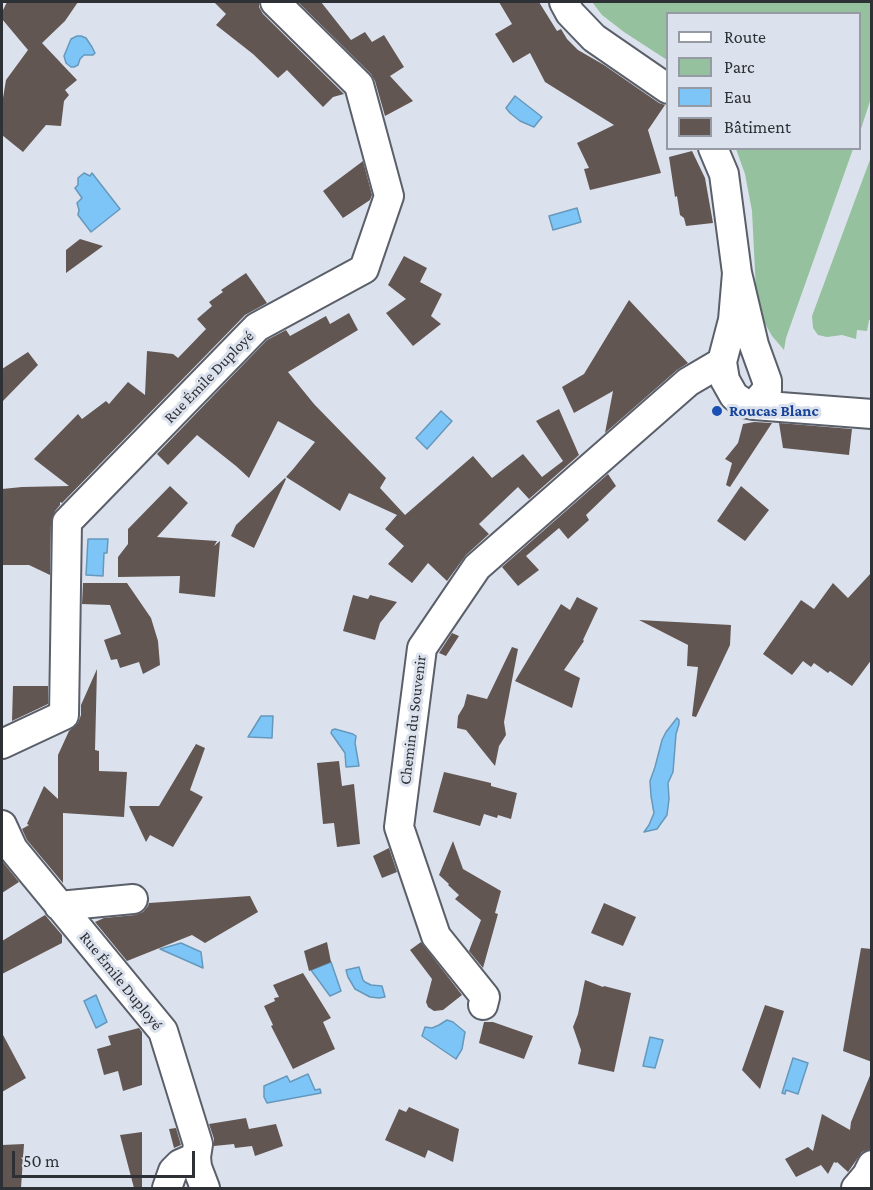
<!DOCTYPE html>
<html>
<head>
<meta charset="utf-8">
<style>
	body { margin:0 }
	#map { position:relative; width:873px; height:1190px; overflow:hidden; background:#dce2ed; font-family:"Crimson Pro",serif }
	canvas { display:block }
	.frame { position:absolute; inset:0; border:3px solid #2d3034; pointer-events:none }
	.legend { position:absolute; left:666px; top:12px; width:195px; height:138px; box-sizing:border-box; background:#dce2ed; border:2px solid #969ba3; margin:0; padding:8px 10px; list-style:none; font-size:18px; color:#2d3034 }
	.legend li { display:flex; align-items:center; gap:12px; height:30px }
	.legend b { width:30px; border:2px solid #969ba3 }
	.scale { position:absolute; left:12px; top:1151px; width:183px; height:27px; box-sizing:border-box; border:3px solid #2d3034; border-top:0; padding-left:8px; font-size:18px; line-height:21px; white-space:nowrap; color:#2d3034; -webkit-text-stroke:4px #dce2ed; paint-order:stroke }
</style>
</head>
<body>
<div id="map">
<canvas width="873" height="1190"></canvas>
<div class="frame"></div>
<ul class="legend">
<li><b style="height:8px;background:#fff"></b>Route</li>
<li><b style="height:16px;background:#95c19e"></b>Parc</li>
<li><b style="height:16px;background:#7ec5f7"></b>Eau</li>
<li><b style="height:16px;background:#625653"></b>Bâtiment</li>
</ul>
<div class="scale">50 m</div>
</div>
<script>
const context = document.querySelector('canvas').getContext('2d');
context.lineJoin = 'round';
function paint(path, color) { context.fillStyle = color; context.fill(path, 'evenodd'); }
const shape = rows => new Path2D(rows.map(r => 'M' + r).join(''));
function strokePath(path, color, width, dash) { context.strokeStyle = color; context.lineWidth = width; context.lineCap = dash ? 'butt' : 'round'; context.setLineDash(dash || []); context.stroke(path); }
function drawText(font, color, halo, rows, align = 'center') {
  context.font = font + ' "Crimson Pro",serif'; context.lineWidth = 6; context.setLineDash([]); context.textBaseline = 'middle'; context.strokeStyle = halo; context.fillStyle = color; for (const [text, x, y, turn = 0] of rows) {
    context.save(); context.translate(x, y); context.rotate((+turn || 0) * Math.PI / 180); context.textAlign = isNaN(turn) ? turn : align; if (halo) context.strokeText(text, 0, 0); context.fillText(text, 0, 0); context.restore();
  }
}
const green = shape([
	[592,2,871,2,871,98,860,132,860,14,668,14,667,60,624,32,602,15],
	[736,149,853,149,786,338,784,350,772,336,762,318,756,291,752,211,745,174],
	[871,157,871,320,869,320,867,331,857,330,856,339,842,335,827,337,818,335,813,328,812,316]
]);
const water = shape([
	[77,36,81,36,86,38,92,47,95,53,93,55,84,55,80,59,78,65,74,67,71,67,66,63,64,56,71,39,77,36],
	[515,96,542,117,534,127,520,121,510,113,506,108,515,96],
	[84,173,90,176,92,173,120,209,91,232,78,215,79,210,77,203,82,198,75,188,78,185,78,178,84,173],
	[577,208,581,222,553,230,549,216,577,208],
	[441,411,452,421,427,449,416,438,441,411],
	[88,539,108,539,107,553,104,553,103,576,86,575,88,539],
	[261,716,273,716,272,738,248,737,261,716],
	[677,718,679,720,679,724,676,734,673,772,668,783,669,799,667,815,657,829,644,832,649,825,654,813,651,796,650,781,655,767,662,740,666,732,677,718],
	[335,729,353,734,356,736,355,743,359,766,346,767,345,753,331,733,332,730,335,729],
	[181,943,201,952,203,968,160,949,181,943],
	[331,962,341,991,330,996,311,970,331,962],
	[359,967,363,980,365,982,371,985,382,986,385,997,379,998,370,997,355,989,348,977,346,970,359,967],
	[96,995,107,1022,96,1028,84,1001,96,995],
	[447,1020,453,1022,465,1032,462,1049,456,1059,422,1036,425,1027,432,1028,439,1025,447,1020],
	[650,1037,663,1040,655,1068,643,1066,650,1037],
	[793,1058,808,1063,798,1094,786,1090,785,1094,782,1093,793,1058],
	[308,1074,315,1090,320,1089,321,1093,267,1103,264,1097,264,1086,287,1076,290,1082,308,1074]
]);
const building = shape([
	[7,2,78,2,65,21,42,43,77,80,65,90,69,95,64,101,61,126,46,125,23,152,2,135,2,104,6,80,28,50,2,19,2,12],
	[214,2,259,2,259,7,263,14,344,94,333,97,323,107,287,70,278,78,253,54,216,25,226,14],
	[298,2,321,2,351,40,365,32,372,42,384,35,404,67,390,76,413,101,385,116,375,81,371,74],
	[499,2,539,2,557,31,561,29,567,39,578,50,604,65,659,103,665,105,648,130,661,173,590,190,584,169,589,168,577,143,614,125,545,82,530,53,513,63,495,34,512,24],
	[692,151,705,178,713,223,686,226,684,218,680,215,677,196,675,197,669,157],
	[363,161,372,195,370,200,343,218,323,191],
	[80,239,103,246,66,273,66,250],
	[404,256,427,268,420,282,442,294,431,316,441,324,413,346,386,313,406,299,388,285],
	[246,273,267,303,245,315,62,503,60,502,60,505,55,511,51,522,50,575,29,565,2,565,2,489,22,487,69,486,34,459,78,414,82,419,106,401,109,404,128,382,145,395,147,351,173,354,178,358,206,329,197,319,212,306,209,302,223,292,221,290],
	[629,300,688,363,677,370,605,433,613,391,574,413,562,387,584,374],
	[349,313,358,330,288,372,314,404,386,478,380,488,405,515,473,456,492,478,523,454,542,477,563,461,536,421,559,409,579,455,529,499,518,487,479,524,489,534,466,555,447,581,428,563,412,583,388,564,404,546,385,529,397,515,349,493,340,511,286,477,294,468,315,442,278,421,249,478,236,466,197,435,168,465,157,454,267,340,286,330,290,336,326,316,330,324],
	[28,352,38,365,2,402,2,369],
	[754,422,772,423,730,487,726,485,732,463,725,459,738,443,743,424],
	[779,423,852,429,849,455,783,448],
	[608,474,616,486,586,515,589,520,568,539,559,528,526,556,539,570,518,586,502,567],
	[285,478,286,479,254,548,231,536,236,525],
	[170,486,188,503,157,537,217,541,214,546,220,541,215,597,179,593,180,576,118,577,118,557,128,544,128,529],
	[741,486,769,510,745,541,717,521],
	[872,572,872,659,852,686,830,671,828,673,814,663,811,667,803,661,792,675,763,654,801,600,814,609,833,583,848,598],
	[83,583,127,583,151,618,158,641,160,665,143,674,139,662,120,668,117,659,111,660,104,640,121,634,110,605,82,604],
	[353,595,368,599,370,595,397,602,380,623,375,640,343,631],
	[577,597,598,608,583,640,584,641,564,670,580,678,572,708,515,681,561,604,570,610],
	[639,620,731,625,730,645,696,717,692,716,698,667,687,666,688,645],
	[452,633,459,636,446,656,439,653],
	[512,647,518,649,504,722,506,735,499,746,495,766,466,730,457,728,458,716,464,706,467,694,487,699],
	[97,669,95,750,99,751,99,771,127,772,124,817,63,813,63,883,27,840,22,829,29,825,27,824,44,786,58,799,58,755,69,731,78,723,81,715,81,705],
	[13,686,48,686,48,704,12,721],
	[196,744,205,748,190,790,203,797,173,847,150,835,146,842,129,806,159,806],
	[339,761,342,786,354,784,360,844,337,847,334,823,323,824,317,763],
	[444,772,491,783,491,786,517,793,511,819,498,815,497,818,484,814,480,826,433,812],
	[453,841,463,869,501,891,495,913,498,914,483,968,469,951,481,920,455,899,459,895,448,885,449,884,439,875],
	[389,848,397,872,382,878,373,856],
	[2,861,19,882,2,893],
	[250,896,258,912,205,943,192,935,127,961,95,922,104,918,135,915,143,912,148,906,149,903],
	[604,903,636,917,623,946,591,933],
	[45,915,62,935,62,943,2,974,2,941],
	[327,942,331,962,309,971,304,951],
	[421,942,462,995,443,1010,434,1011,428,1007,426,1002,432,979,410,950],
	[861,948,872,949,872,1062,843,1051],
	[303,973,331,1018,323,1022,335,1049,293,1069,271,1026,273,1025,264,1006,275,1001,274,998,279,997,273,985],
	[585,980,603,987,604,986,631,993,614,1072,578,1064,581,1050,573,1027,578,1014],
	[765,1005,784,1011,760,1089,742,1070],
	[484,1022,493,1022,533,1036,524,1059,479,1043],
	[139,1028,142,1032,142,1085,123,1091,118,1071,104,1075,97,1049,111,1045,108,1036],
	[2,1033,26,1078,2,1092],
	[871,1073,872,1149,862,1152,848,1172,837,1162,836,1163,834,1162,828,1174,821,1165,796,1177,785,1159,808,1147,813,1151,822,1114,850,1130,851,1122],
	[409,1107,459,1129,453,1162,428,1150,425,1158,385,1140,399,1109,406,1112],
	[246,1118,249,1129,276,1124,283,1146,255,1156,252,1146,235,1148,234,1144,214,1146,214,1139,209,1124],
	[176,1128,181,1145,174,1148,169,1129],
	[142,1132,142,1188,134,1188,120,1135],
	[24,1144,21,1188,2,1188,2,1145]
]);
const street = shape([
	[564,2,570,13,594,38,668,89],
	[713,148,724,174,737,273,754,345,767,381,767,390,754,405,744,403,734,396,725,380,722,362,733,320,737,273],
	[754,405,872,414],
	[2,744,64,715,67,522,257,327,364,269,389,196,359,85,275,2],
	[2,825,13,849,163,1031,198,1144,196,1157],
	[59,906,133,899],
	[483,1005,485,997,436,936,399,827,422,648,477,567,688,382,722,362],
	[167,1188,173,1171,180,1164,196,1157,197,1167,205,1188],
	[856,1188,867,1175,872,1165]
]);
const markers = [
	[717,411,6,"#1a4fb4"]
];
const streetNames = [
	["Rue Émile Duployé",209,377,-46],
	["Chemin du Souvenir",413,720,-83],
	["Rue Émile Duployé",121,981,51]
];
const transitNames = [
	["Roucas Blanc",729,411]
];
paint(green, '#95c19e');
paint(water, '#7ec5f7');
strokePath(water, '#6698bc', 1.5);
paint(building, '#625653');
strokePath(street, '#5a5f69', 32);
strokePath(street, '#fff', 28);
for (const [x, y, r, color] of markers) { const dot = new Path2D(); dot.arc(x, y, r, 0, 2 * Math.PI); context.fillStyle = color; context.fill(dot); strokePath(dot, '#dce2ed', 2); }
drawText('16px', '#2d3034', '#dce2ed', streetNames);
drawText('bold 16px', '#164399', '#dce2ed', transitNames, 'left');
</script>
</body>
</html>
